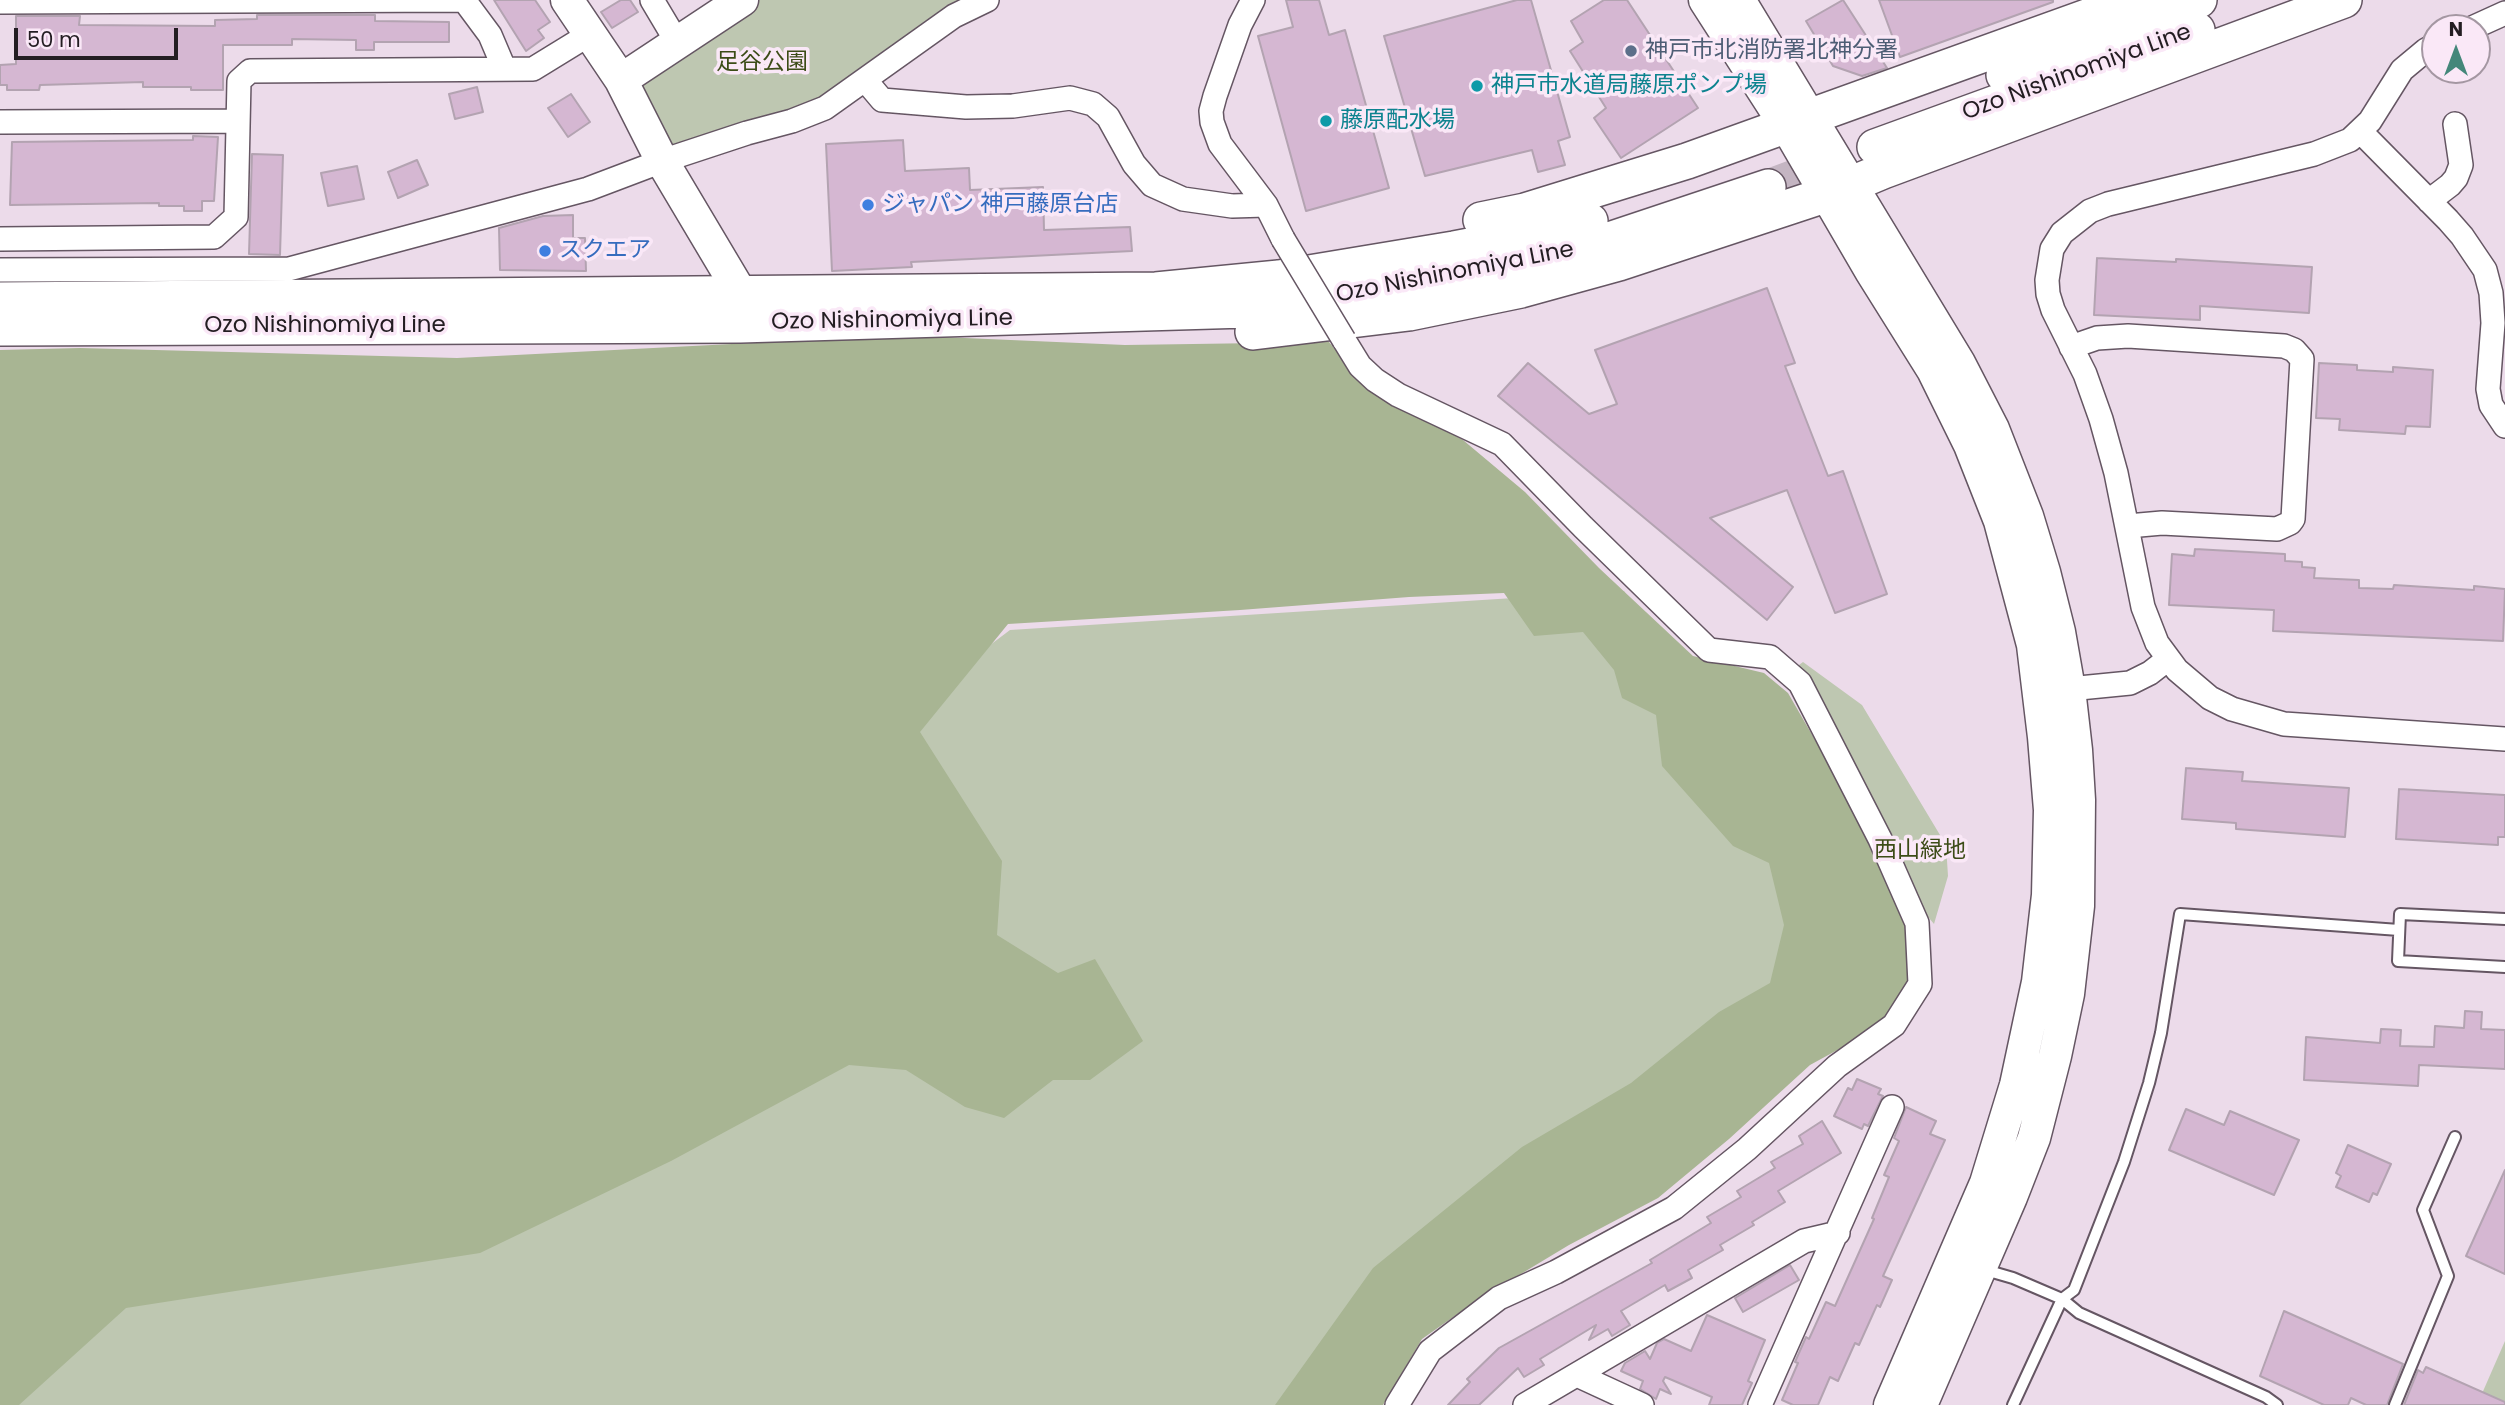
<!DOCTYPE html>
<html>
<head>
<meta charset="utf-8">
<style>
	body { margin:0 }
	#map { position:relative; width:2505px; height:1405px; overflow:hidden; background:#ecdbea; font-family:Poppins,sans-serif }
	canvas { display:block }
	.north { position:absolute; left:2421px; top:14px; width:70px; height:70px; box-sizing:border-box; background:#fae8f7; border:2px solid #a497a2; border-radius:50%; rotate:0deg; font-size:19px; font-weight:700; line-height:28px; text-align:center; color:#231d22 }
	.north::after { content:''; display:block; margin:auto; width:24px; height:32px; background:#44877a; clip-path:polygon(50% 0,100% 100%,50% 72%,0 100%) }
	.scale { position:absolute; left:14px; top:28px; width:164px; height:32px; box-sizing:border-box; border:4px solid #231d22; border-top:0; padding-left:9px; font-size:21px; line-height:24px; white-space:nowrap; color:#231d22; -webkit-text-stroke:5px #fae8f7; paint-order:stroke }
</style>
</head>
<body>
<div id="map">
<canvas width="2505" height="1405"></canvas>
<div class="north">N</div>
<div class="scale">50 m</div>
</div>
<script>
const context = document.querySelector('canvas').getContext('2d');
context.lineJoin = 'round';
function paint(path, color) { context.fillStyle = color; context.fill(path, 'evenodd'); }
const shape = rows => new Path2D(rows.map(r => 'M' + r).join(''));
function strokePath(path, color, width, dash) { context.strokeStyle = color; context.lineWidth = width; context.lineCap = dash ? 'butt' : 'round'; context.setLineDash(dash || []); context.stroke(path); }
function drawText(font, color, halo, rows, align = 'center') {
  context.font = font + ' Poppins,"Noto Sans JP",sans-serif'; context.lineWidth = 7; context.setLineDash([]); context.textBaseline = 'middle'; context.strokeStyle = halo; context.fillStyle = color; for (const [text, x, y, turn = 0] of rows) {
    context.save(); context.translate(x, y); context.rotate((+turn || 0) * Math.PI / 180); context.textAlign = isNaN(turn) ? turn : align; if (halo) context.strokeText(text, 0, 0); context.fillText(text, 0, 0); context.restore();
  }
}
const green = shape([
	[744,0,978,0,836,94,662,161,621,80],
	[1624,591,1866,948,1339,1405,0,1405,0,1295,806,784,1010,630],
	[1803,662,1862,705,1946,845,1948,876,1934,924,1915,901,1791,671],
	[2505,1341,2505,1405,2477,1405]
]);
const forest = shape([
	[942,337,1125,345,1329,342,1366,387,1463,440,1525,492,1599,568,1693,656,1764,673,1788,693,1856,811,1908,925,1911,980,1885,1024,1810,1065,1729,1139,1658,1198,1569,1245,1476,1301,1422,1339,1383,1405,1275,1405,1373,1268,1522,1147,1631,1083,1719,1012,1770,983,1784,925,1769,863,1733,846,1662,766,1656,715,1622,698,1614,670,1583,632,1534,636,1504,593,1409,597,1240,610,1008,624,920,732,1002,861,997,935,1058,973,1095,959,1143,1041,1090,1080,1053,1080,1004,1118,965,1107,906,1070,849,1065,671,1161,480,1253,126,1308,19,1405,0,1405,0,350,80,348,457,358,771,342]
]);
const building = shape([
	[494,0,535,0,550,22,538,30,544,38,526,51,494,0],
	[621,0,630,0,638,12,612,28,601,12,621,0],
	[1286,0,1319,0,1329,35,1345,30,1389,188,1306,211,1258,36,1293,27,1286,0],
	[1517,0,1531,0,1570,137,1558,141,1565,165,1538,172,1532,150,1425,176,1384,36,1517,0],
	[1604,0,1627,0,1698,108,1621,158,1594,118,1606,108,1570,51,1583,42,1571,21,1604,0],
	[1843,0,1887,68,1862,76,1833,66,1806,21,1843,0],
	[1879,0,2053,0,2053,2,1900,57,1879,0],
	[257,15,375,15,375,21,449,22,449,42,374,42,374,50,356,50,356,40,292,39,292,45,223,45,223,90,191,90,191,87,143,87,143,82,40,85,39,90,7,90,7,85,0,85,0,65,16,64,16,16,80,16,79,25,215,26,215,20,257,19,257,15],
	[477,87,483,112,455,119,449,94,477,87],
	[571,94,590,122,568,137,548,108,571,94],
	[193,136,218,137,214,201,202,201,202,211,184,211,184,206,159,206,159,203,10,205,12,142,193,140,193,136],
	[903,140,905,171,969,168,970,190,1043,187,1044,230,1130,227,1132,251,911,262,912,267,832,271,826,144,903,140],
	[252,154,283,155,280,255,249,254,252,154],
	[417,160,428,185,398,198,388,172,417,160],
	[357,166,364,199,328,206,321,173,357,166],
	[573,215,573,238,585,238,586,271,500,270,499,228,543,216,573,215],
	[2097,258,2176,262,2176,259,2312,267,2309,313,2200,306,2200,320,2094,315,2097,258],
	[1767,288,1795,363,1785,366,1828,476,1843,471,1887,594,1835,613,1787,490,1710,518,1793,587,1767,620,1498,396,1528,363,1589,414,1617,404,1595,350,1767,288],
	[2319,363,2357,365,2357,370,2393,372,2393,367,2433,370,2430,427,2406,426,2405,434,2339,430,2340,419,2316,418,2319,363],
	[2195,549,2285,554,2285,561,2302,562,2302,567,2315,568,2314,578,2359,580,2359,588,2393,589,2394,585,2474,590,2474,586,2505,589,2503,641,2273,631,2274,610,2169,605,2172,554,2194,556,2195,549],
	[2186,768,2243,772,2242,781,2349,788,2345,837,2236,829,2236,823,2182,819,2186,768],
	[2399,789,2505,795,2505,837,2498,837,2498,845,2396,839,2399,789],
	[2465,1011,2482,1012,2481,1029,2505,1030,2505,1069,2419,1065,2418,1086,2304,1080,2306,1037,2380,1043,2381,1029,2401,1030,2400,1046,2434,1047,2435,1026,2464,1028,2465,1011],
	[1857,1079,1881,1089,1878,1094,1883,1096,1868,1126,1864,1124,1862,1129,1834,1116,1848,1088,1852,1090,1857,1079],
	[1906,1107,1936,1121,1930,1134,1945,1140,1883,1276,1892,1280,1880,1307,1877,1305,1859,1345,1855,1343,1838,1381,1830,1377,1818,1405,1793,1405,1782,1400,1798,1363,1795,1362,1806,1337,1809,1339,1826,1302,1835,1306,1874,1219,1872,1218,1889,1177,1884,1175,1899,1141,1894,1138,1906,1107],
	[2186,1109,2224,1125,2230,1111,2299,1140,2274,1195,2169,1150,2186,1109],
	[1822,1121,1841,1153,1778,1191,1785,1202,1752,1222,1754,1225,1720,1245,1723,1250,1688,1270,1692,1278,1668,1291,1665,1285,1621,1311,1630,1325,1612,1336,1608,1329,1589,1340,1596,1325,1540,1359,1544,1365,1524,1377,1518,1368,1479,1405,1448,1405,1470,1382,1467,1379,1499,1348,1652,1263,1650,1260,1711,1223,1707,1217,1741,1197,1737,1191,1775,1168,1771,1162,1803,1144,1799,1136,1822,1121],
	[2348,1145,2391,1164,2377,1195,2373,1193,2369,1202,2336,1187,2341,1176,2336,1173,2348,1145],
	[2505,1170,2505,1274,2466,1256,2505,1170],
	[1790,1265,1799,1280,1743,1312,1735,1298,1790,1265],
	[2284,1311,2403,1364,2387,1405,2366,1405,2351,1398,2348,1405,2324,1405,2260,1376,2284,1311],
	[1707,1315,1765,1340,1748,1381,1752,1383,1742,1405,1709,1405,1712,1397,1665,1377,1663,1381,1671,1394,1660,1389,1656,1399,1640,1389,1643,1381,1621,1371,1625,1363,1645,1351,1650,1359,1657,1343,1664,1339,1691,1351,1707,1315],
	[2426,1367,2505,1402,2505,1405,2404,1405,2418,1370,2423,1373,2426,1367]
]);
const primaryTunnel = shape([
	[1768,187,1875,147]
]);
const lane = shape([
	[2505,919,2400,914,2398,961,2505,967],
	[1982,1269,2013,1278,2062,1299,2079,1313,2266,1397,2277,1405],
	[2013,1405,2062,1299,2074,1290,2124,1162,2149,1083,2161,1033,2180,914,2399,930],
	[2395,1405,2448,1276,2423,1210,2455,1137]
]);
const street = shape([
	[464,0,490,35,504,68],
	[652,0,677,42],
	[1253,0,1240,25,1215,96,1211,111,1212,122,1220,144,1266,205,1283,239],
	[0,2,462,0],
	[2472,28,2505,13],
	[2435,45,2426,50,2402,70,2370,121,2350,140,2314,154,2108,204,2090,211,2062,233,2052,249,2047,280,2048,294,2053,310,2085,374,2101,419,2116,473,2143,607,2157,643,2177,670,2210,698,2232,709,2284,724,2505,739],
	[866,81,882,100,966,107,1013,106,1070,98,1093,104,1108,117,1134,164,1152,185,1183,199,1232,206,1266,205],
	[0,122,238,121],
	[2360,131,2448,220,2462,236,2485,270,2491,293,2493,323,2488,389,2491,405,2505,426],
	[2429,201,2450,185,2456,178,2461,165,2455,124],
	[0,239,214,237,236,217,239,81,250,71,533,69,590,34],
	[0,270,289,269,588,189,662,161,747,133,792,121,825,108,954,16,987,0],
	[1344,340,1360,366,1375,380,1398,395,1502,444,1583,527,1709,650,1770,657,1800,683,1880,839,1917,923,1920,984,1894,1025,1837,1066,1747,1149,1674,1208,1556,1272,1499,1298,1430,1351,1397,1405],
	[2071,347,2097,338,2128,336,2284,346,2294,350,2302,359,2293,519,2290,523,2277,529,2162,523,2128,526],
	[2069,689,2130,683,2150,673,2168,659],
	[1577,1375,1642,1405],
	[1525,1405,1804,1241,1838,1233],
	[1760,1405,1892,1107]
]);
const secondary = shape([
	[567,0,621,80,662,161,740,292,740,316],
	[1705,0,1790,132,1871,271,1933,370,1970,445,2000,521,2033,645,2044,737,2050,810,2048,895,2038,982,2016,1085,1986,1183,1890,1405],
	[1739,0,1959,363,1993,429,2027,516,2044,572,2059,632,2069,689,2076,750,2079,800,2078,906,2068,994,2055,1056,2034,1138,2011,1197,1921,1405],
	[621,80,742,0]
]);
const primary = shape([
	[2004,75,2199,0],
	[1875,147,2197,30],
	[1481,220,1525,211,1687,161,2134,0],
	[0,300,1156,290,1279,278,1454,249,1569,227,1590,221],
	[0,328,740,325,1246,310,1371,292,1503,267,1603,242,1768,187],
	[1253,332,1409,313,1521,290,1619,263,1828,194,1883,171,2344,0]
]);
const streetBridge = shape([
	[1283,239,1344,340]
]);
const markers = [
	[1631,51,7,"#5c6f8a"],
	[1477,86,7,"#0f9aa8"],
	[1326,121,7,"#0f9aa8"],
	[868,205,7,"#3f7fe0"],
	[545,251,7,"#3f7fe0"]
];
const serviceNames = [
	["神戸市北消防署北神分署",1645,51]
];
const parkNames = [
	["足谷公園",762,63],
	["西山緑地",1920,851]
];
const streetNames = [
	["Ozo Nishinomiya Line",2077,73,-20],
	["Ozo Nishinomiya Line",1455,273,-11],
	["Ozo Nishinomiya Line",892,321,-1],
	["Ozo Nishinomiya Line",325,326]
];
const cultureNames = [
	["神戸市水道局藤原ポンプ場",1491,86],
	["藤原配水場",1340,121]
];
const shopNames = [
	["ジャパン 神戸藤原台店",882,205],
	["スクエア",559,251]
];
paint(green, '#bec7b1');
paint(forest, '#a8b593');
paint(building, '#d5b7d2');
strokePath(building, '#b3a3b1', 2);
strokePath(primaryTunnel, '#c4b5c2', 35, [35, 18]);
strokePath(lane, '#655663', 14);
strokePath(street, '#655663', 26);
strokePath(secondary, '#655663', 35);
strokePath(primary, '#655663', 38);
strokePath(lane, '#fff', 10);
strokePath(street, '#fff', 23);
strokePath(secondary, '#fff', 32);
strokePath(primary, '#fff', 35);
strokePath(streetBridge, '#655663', 26, []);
strokePath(streetBridge, '#fff', 23);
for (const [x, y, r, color] of markers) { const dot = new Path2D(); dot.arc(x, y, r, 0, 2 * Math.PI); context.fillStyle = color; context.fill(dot); strokePath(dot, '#fae8f7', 2.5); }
drawText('23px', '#4e5e75', '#fae8f7', serviceNames, 'left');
drawText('23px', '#3c4c17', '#fae8f7', parkNames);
drawText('23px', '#231d22', '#fae8f7', streetNames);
drawText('23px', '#0d838f', '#fae8f7', cultureNames, 'left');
drawText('23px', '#366cbe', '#fae8f7', shopNames, 'left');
</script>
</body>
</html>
